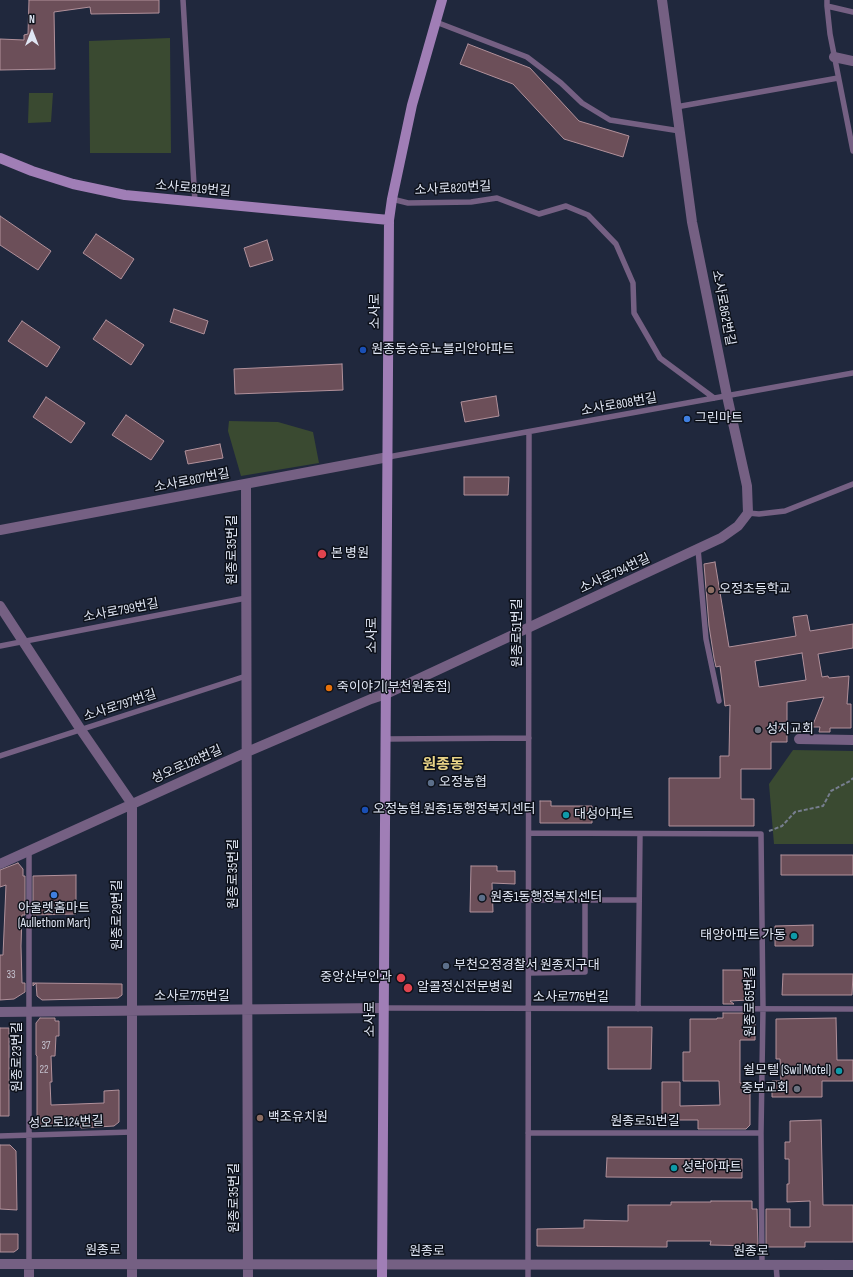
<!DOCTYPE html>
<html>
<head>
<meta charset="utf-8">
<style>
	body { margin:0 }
	#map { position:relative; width:853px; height:1277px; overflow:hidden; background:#20283d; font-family:"Sofia Sans Condensed",sans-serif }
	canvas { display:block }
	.north { position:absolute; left:12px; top:12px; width:40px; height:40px; -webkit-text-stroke:3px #0d111a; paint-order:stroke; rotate:0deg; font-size:11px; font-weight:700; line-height:16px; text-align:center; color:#e0e6f4 }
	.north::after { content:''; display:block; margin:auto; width:14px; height:18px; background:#e0e6f4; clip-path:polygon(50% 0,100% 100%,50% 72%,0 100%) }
</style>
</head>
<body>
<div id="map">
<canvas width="853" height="1277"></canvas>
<div class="north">N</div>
</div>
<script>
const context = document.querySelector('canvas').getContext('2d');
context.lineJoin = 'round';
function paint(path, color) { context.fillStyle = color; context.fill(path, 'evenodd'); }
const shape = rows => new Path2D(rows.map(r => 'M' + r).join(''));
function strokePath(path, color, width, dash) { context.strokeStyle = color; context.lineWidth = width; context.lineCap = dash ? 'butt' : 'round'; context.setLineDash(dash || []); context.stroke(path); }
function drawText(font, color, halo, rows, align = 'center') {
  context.font = font + ' "Sofia Sans Condensed","Noto Sans KR",sans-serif'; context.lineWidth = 3; context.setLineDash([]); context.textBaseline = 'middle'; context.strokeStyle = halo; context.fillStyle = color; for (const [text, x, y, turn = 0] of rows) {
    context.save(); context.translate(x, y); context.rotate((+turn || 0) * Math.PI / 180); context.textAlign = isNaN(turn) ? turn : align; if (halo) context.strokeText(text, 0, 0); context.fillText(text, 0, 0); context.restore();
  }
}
const green = shape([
	[170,38,171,153,90,153,89,41],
	[29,93,53,93,51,122,28,123],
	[229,421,278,422,313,432,319,463,241,476,228,431],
	[793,750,853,751,853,844,774,844,769,784]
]);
const building = shape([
	[29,0,159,0,159,13,91,14,90,7,54,12,55,69,0,70,0,39,24,40,24,35,28,34,29,0],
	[468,44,530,68,579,121,629,136,623,157,564,139,513,84,460,64,468,44],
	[0,216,51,251,38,270,0,245,0,216],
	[96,234,134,259,121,279,83,253,96,234],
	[267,240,273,260,250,267,244,248,267,240],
	[174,309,208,321,204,334,170,322,174,309],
	[106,320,144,345,131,365,93,339,106,320],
	[22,321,60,347,47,367,8,341,22,321],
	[342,364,343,390,235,394,234,369,342,364],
	[496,396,499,416,465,422,461,402,496,396],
	[46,397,85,423,71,443,33,417,46,397],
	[126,415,164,441,151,460,112,435,126,415],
	[220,444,223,458,188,464,185,451,220,444],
	[464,477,509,477,508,495,464,495,464,477],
	[715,562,729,647,796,636,793,617,807,615,810,631,853,624,853,648,818,654,822,677,828,676,829,678,849,676,847,704,851,704,851,728,830,728,830,732,819,732,820,727,812,727,824,697,787,702,787,742,771,742,771,769,741,769,741,799,754,799,754,826,669,826,669,778,720,778,720,756,729,756,730,705,725,706,720,666,716,667,714,658,709,626,704,564,715,562],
	[802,653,806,680,759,687,755,661,802,653],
	[540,801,551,801,551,806,592,806,592,823,540,823,540,801],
	[781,855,853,855,853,875,781,875,781,855],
	[18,863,23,869,23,876,25,876,25,915,22,915,21,946,22,983,25,983,25,992,14,999,0,1000,0,955,3,955,6,885,0,887,0,870,18,863],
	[471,866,497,866,497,871,515,871,515,884,492,883,493,912,470,912,471,866],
	[76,875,76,914,33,915,33,876,76,875],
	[813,925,813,946,775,946,775,926,813,925],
	[723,970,751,970,751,995,748,1000,730,1001,734,1004,723,1004,723,970],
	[783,974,853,974,852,995,782,995,783,974],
	[33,983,122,984,122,995,118,998,42,1000,37,996,36,983,33,986,33,983],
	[723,1013,743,1013,755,1024,755,1040,740,1040,740,1083,750,1082,750,1125,746,1129,698,1129,698,1120,662,1120,662,1082,680,1082,680,1106,720,1105,719,1081,683,1081,683,1052,690,1052,690,1019,717,1019,717,1018,723,1018,723,1013],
	[40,1018,55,1018,55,1021,59,1021,59,1036,56,1036,55,1056,51,1056,52,1082,50,1082,51,1105,104,1103,104,1091,119,1090,119,1122,114,1126,81,1128,81,1126,39,1125,37,1122,37,1056,36,1055,36,1023,40,1018],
	[836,1018,837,1060,853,1060,853,1081,822,1081,822,1097,772,1097,772,1081,781,1081,780,1059,776,1059,776,1019,836,1018],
	[608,1027,652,1027,651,1069,608,1069,608,1027],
	[0,1028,9,1028,9,1116,0,1116,0,1028],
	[821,1120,823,1205,853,1205,853,1242,805,1242,805,1247,768,1247,766,1246,766,1209,790,1209,790,1227,810,1227,810,1201,787,1202,787,1184,789,1184,789,1159,785,1159,785,1142,790,1142,790,1121,821,1120],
	[0,1145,10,1145,16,1151,17,1210,0,1209,0,1145],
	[607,1158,742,1159,742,1178,606,1177,607,1158],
	[711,1201,752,1201,752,1209,757,1209,758,1246,710,1245,711,1241,667,1241,667,1247,537,1246,537,1229,584,1228,584,1220,628,1221,628,1205,671,1205,671,1202,711,1202,711,1201],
	[0,1234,18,1234,18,1249,14,1252,0,1252,0,1234]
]);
const path = shape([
	[769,831,782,826,795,812,823,806,831,791,850,781,853,778]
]);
const lane = shape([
	[183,0,195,202],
	[827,0,827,6,830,34,853,151],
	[827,6,853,12],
	[436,22,527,57,561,83,582,103,610,120,680,131],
	[676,107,838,78],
	[392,199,408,203,471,202,497,198,539,214,566,206,588,215,616,244,633,283,634,313,660,358,714,398],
	[388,457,853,373],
	[748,513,759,514,785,511,853,484],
	[698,549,706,639,719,701],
	[0,646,246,598],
	[386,739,529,738],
	[0,756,246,676],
	[529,833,761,834,763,1009,761,1133,762,1265],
	[29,851,29,1264],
	[529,900,639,900],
	[529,973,585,972,585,900],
	[384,1008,853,1009],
	[638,1009,640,834],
	[528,1133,761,1133],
	[0,1136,132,1132],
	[776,1265,777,1277],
	[528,1277,529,433]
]);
const street = shape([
	[834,57,853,61],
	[246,484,248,1277],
	[0,530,388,457],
	[0,606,81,730,132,804,132,1277],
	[799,739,853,740],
	[0,864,247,752,371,699,386,694,721,538,738,526,748,513,747,486,727,396,692,222,662,0],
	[0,1012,384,1008],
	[0,1264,853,1265],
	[29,1277,29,1264]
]);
const secondary = shape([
	[0,158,32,171,73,184,125,195,389,220],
	[382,1277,389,220,392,199,412,105,442,0]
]);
const markers = [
	[363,350,4,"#1a4fb4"],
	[687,419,4,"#3f7fe0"],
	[322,554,5,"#e0444e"],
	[711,590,4,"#8d6e63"],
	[329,688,4,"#e8710a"],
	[758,730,4,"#6b7280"],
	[431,783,4,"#5c6f8a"],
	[365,810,4,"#1a4fb4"],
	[566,815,4,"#0f9aa8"],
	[54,895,4,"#3f7fe0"],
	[482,898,4,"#5c6f8a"],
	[794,936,4,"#0f9aa8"],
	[446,966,4,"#5c6f8a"],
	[401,978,5,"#e0444e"],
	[408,988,5,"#e0444e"],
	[839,1071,4,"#0f9aa8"],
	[797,1089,4,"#6b7280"],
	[260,1118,4,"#8d6e63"],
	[674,1168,4,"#0f9aa8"]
];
const numberNames = [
	["33",11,975],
	["37",46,1046],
	["22",44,1070]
];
const streetNames = [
	["소사로819번길",193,189,5],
	["소사로820번길",453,189,-3],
	["소사로862번길",723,308,79],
	["소사로",376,311,-90],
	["소사로808번길",619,405,-10],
	["소사로807번길",192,481,-11],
	["원종로35번길",233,550,-90],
	["소사로794번길",615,574,-25],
	["소사로799번길",121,611,-11],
	["원종로51번길",518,633,-90],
	["소사로",373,635,-90],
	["소사로797번길",120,706,-18],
	["성오로128번길",187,765,-24],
	["원종로35번길",234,874,-90],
	["원종로29번길",118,915,-90],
	["소사로775번길",192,997],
	["소사로776번길",571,998],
	["원종로65번길",751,1002,-90],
	["소사로",371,1019,-90],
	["원종로23번길",18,1057,-90],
	["원종로51번길",645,1122],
	["성오로124번길",66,1123,-2],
	["원종로35번길",235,1198,-90],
	["원종로",103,1251],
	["원종로",427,1252],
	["원종로",751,1252]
];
const poiNames = [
	["원종동승윤노블리안아파트",371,350],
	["그린마트",695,419],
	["본 병원",331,554],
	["오정초등학교",719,590],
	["죽이야기(부천원종점)",337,688],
	["성지교회",766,730],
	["오정농협",439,783],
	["오정농협.원종1동행정복지센터",373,810],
	["대성아파트",574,815],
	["원종1동행정복지센터",490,898],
	["아울렛홈마트",54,909,"center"],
	["(Aullethom Mart)",54,924,"center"],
	["태양아파트 가동",786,936,"right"],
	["부천오정경찰서 원종지구대",454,966],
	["중앙산부인과",392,978,"right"],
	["알콜정신전문병원",417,988],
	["쉴모텔 (Swil Motel)",831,1071,"right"],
	["중보교회",789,1089,"right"],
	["백조유치원",268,1118],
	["성락아파트",682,1168]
];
const quarterNames = [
	["원종동",443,765]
];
paint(green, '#3a4a31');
paint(building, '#6c4f59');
strokePath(building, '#b1919b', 1);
strokePath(path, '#777e8f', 2, [4, 2]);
strokePath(lane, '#756083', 5.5);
strokePath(street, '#756083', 10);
strokePath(secondary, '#a07eb6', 10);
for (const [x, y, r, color] of markers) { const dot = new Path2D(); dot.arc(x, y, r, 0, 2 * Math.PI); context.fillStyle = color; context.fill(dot); strokePath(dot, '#0d111a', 1.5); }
drawText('11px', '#c3c0cd', null, numberNames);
drawText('13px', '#e0e6f4', '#0d111a', streetNames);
drawText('13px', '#e0e6f4', '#0d111a', poiNames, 'left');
drawText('bold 15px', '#e8d386', '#0d111a', quarterNames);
</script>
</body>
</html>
